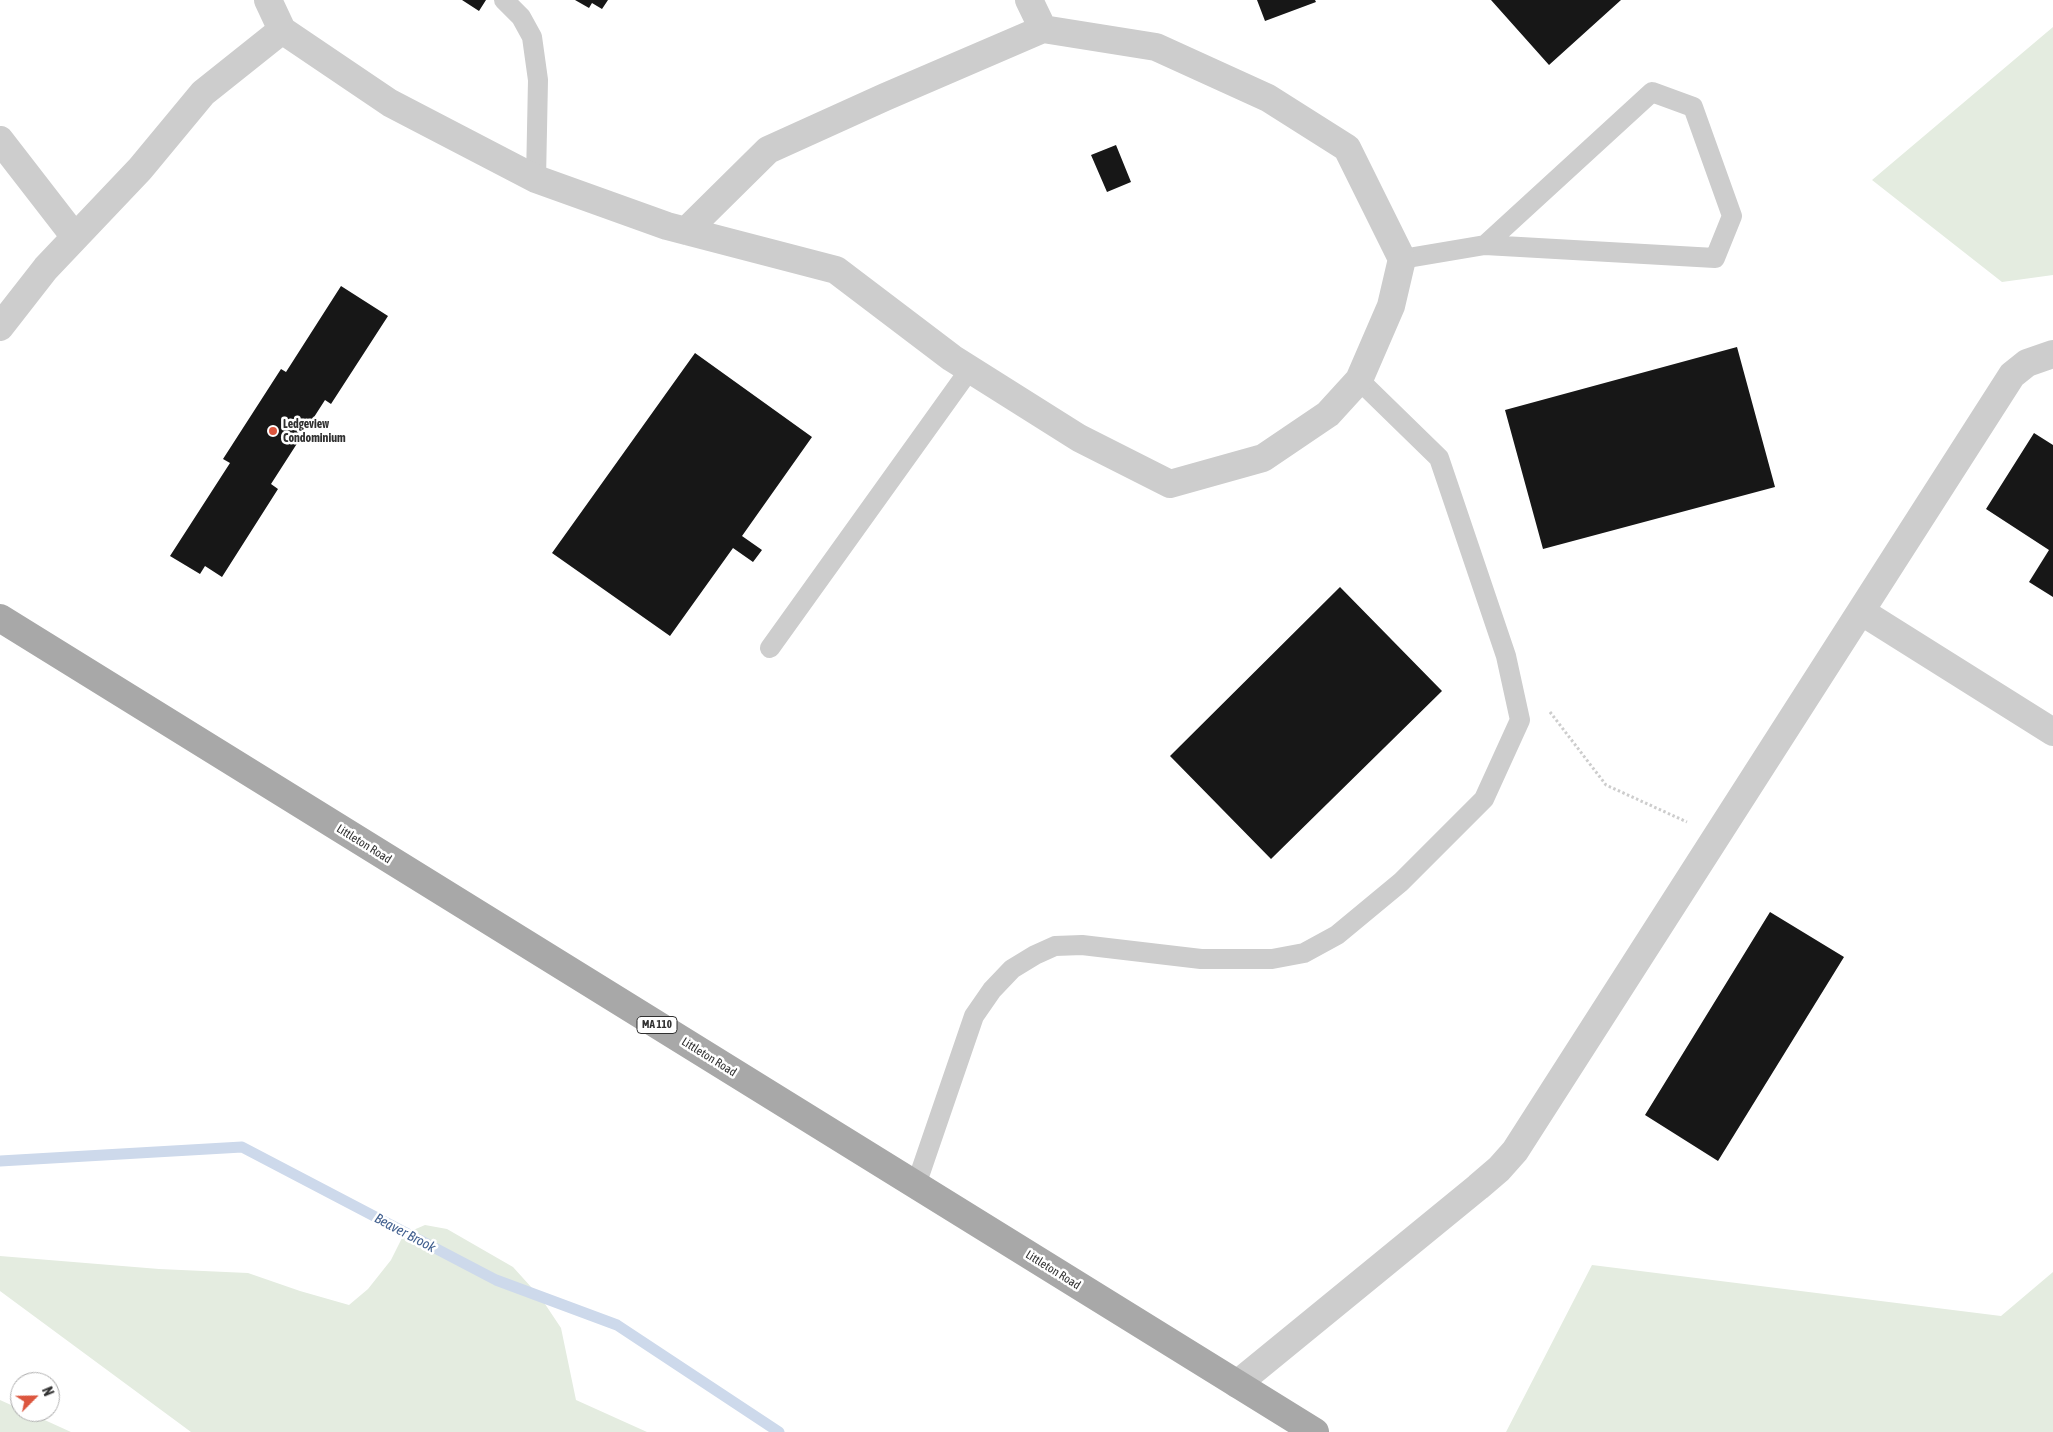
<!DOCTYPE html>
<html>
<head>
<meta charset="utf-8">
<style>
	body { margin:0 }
	#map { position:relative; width:2053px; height:1432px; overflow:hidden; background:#fff; font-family:"Asap Condensed",sans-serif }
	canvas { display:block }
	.north { position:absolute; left:10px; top:1372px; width:50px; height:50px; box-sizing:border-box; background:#fff; border:1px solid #acacac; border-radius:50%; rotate:67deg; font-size:14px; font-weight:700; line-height:20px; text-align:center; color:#303030 }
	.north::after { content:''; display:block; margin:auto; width:18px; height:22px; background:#dc563e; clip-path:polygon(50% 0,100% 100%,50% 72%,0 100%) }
</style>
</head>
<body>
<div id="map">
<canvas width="2053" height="1432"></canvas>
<div class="north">N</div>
</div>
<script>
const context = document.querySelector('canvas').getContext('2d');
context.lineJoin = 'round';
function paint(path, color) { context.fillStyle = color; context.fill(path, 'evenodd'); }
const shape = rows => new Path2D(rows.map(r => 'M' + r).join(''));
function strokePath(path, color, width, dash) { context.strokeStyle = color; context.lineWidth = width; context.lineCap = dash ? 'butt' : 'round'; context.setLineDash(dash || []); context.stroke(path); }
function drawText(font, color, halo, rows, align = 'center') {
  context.font = font + ' "Asap Condensed",sans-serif'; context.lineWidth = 5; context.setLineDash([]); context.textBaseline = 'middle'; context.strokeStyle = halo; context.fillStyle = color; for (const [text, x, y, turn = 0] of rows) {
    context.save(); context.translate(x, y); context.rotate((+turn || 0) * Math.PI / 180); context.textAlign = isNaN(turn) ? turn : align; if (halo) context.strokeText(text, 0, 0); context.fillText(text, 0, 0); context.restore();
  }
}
const green = shape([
	[2053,27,2053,275,2002,282,1872,180],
	[425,1225,447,1229,513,1267,541,1298,561,1328,576,1400,647,1432,191,1432,0,1291,0,1256,159,1269,248,1273,300,1291,349,1305,368,1289,391,1260,404,1234],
	[1592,1265,2001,1316,2053,1272,2053,1432,1506,1432],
	[0,1400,20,1409,20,1412,27,1412,71,1432,0,1432]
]);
const stream = shape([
	[0,1161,242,1147,496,1280,617,1325,779,1432]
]);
const building = shape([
	[462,0,486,0,479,11],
	[575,0,608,0,602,9,592,3,589,8],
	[1257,0,1315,0,1316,2,1265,21],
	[1491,0,1621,0,1549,65],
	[1116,145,1131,182,1107,192,1091,155],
	[341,286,388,316,331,404,325,400,271,484,278,489,222,577,205,566,200,574,170,556,230,463,223,459,281,369,286,372],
	[1737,347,1775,487,1543,549,1505,410],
	[695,353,812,437,742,536,762,550,753,562,733,548,670,636,552,553],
	[2034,433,2053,445,2053,597,2029,582,2049,550,1986,509],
	[1340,587,1442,691,1271,859,1170,756],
	[1770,912,1844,957,1718,1161,1645,1115]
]);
const path = shape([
	[1550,712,1606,785,1687,822]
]);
const lane = shape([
	[504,0,521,17,532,37,538,80,536,179],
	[1402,259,1485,245,1715,258,1732,216,1693,107,1652,92,1485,245],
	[770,648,970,369],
	[916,1185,974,1016,992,990,1012,969,1035,955,1055,946,1082,945,1201,959,1272,959,1304,953,1337,935,1401,882,1484,799,1520,720,1506,656,1439,458,1359,380]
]);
const street = shape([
	[282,30,390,103,536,179,667,226,836,270,952,358,1079,438,1170,484,1263,458,1328,414,1359,380,1391,306,1402,259,1347,148,1268,98,1156,47,1043,29,1029,0],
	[0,140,75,237],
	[686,231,768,150,885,97,1043,29],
	[0,327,46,268,140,169,203,93,282,30,268,0],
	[1862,612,2053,732],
	[1237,1384,1478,1187,1499,1169,1515,1151,2012,375,2027,363,2053,354]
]);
const primary = shape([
	[0,618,1315,1432]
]);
const markers = [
	[273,431,5,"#dc563e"]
];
const shields = [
	[657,1025,40]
];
const shieldNames = [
	["MA 110",657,1025]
];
const poiNames = [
	["Ledgeview",283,424],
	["Condominium",283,438]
];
const streetNames = [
	["Littleton Road",364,844,32],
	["Littleton Road",709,1057,32],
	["Littleton Road",1053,1270,32]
];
const waterNames = [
	["Beaver Brook",405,1233,28]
];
paint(green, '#e4ece0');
strokePath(stream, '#cdd9eb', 11);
paint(building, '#171717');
strokePath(path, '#cdcdcd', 3, [2.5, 2.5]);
strokePath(lane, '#cdcdcd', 20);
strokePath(street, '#cdcdcd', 28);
strokePath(primary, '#a8a8a8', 28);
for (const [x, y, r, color] of markers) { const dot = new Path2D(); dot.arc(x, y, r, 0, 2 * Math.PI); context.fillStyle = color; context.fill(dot); strokePath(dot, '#fff', 2); }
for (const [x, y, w] of shields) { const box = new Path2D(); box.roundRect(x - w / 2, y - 8.5, w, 17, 4); context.fillStyle = '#fff'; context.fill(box); strokePath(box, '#303030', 1); }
drawText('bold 11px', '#303030', null, shieldNames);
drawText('bold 12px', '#303030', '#fff', poiNames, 'left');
drawText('12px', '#303030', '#fff', streetNames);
drawText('italic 14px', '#42608f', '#fff', waterNames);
</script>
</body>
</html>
